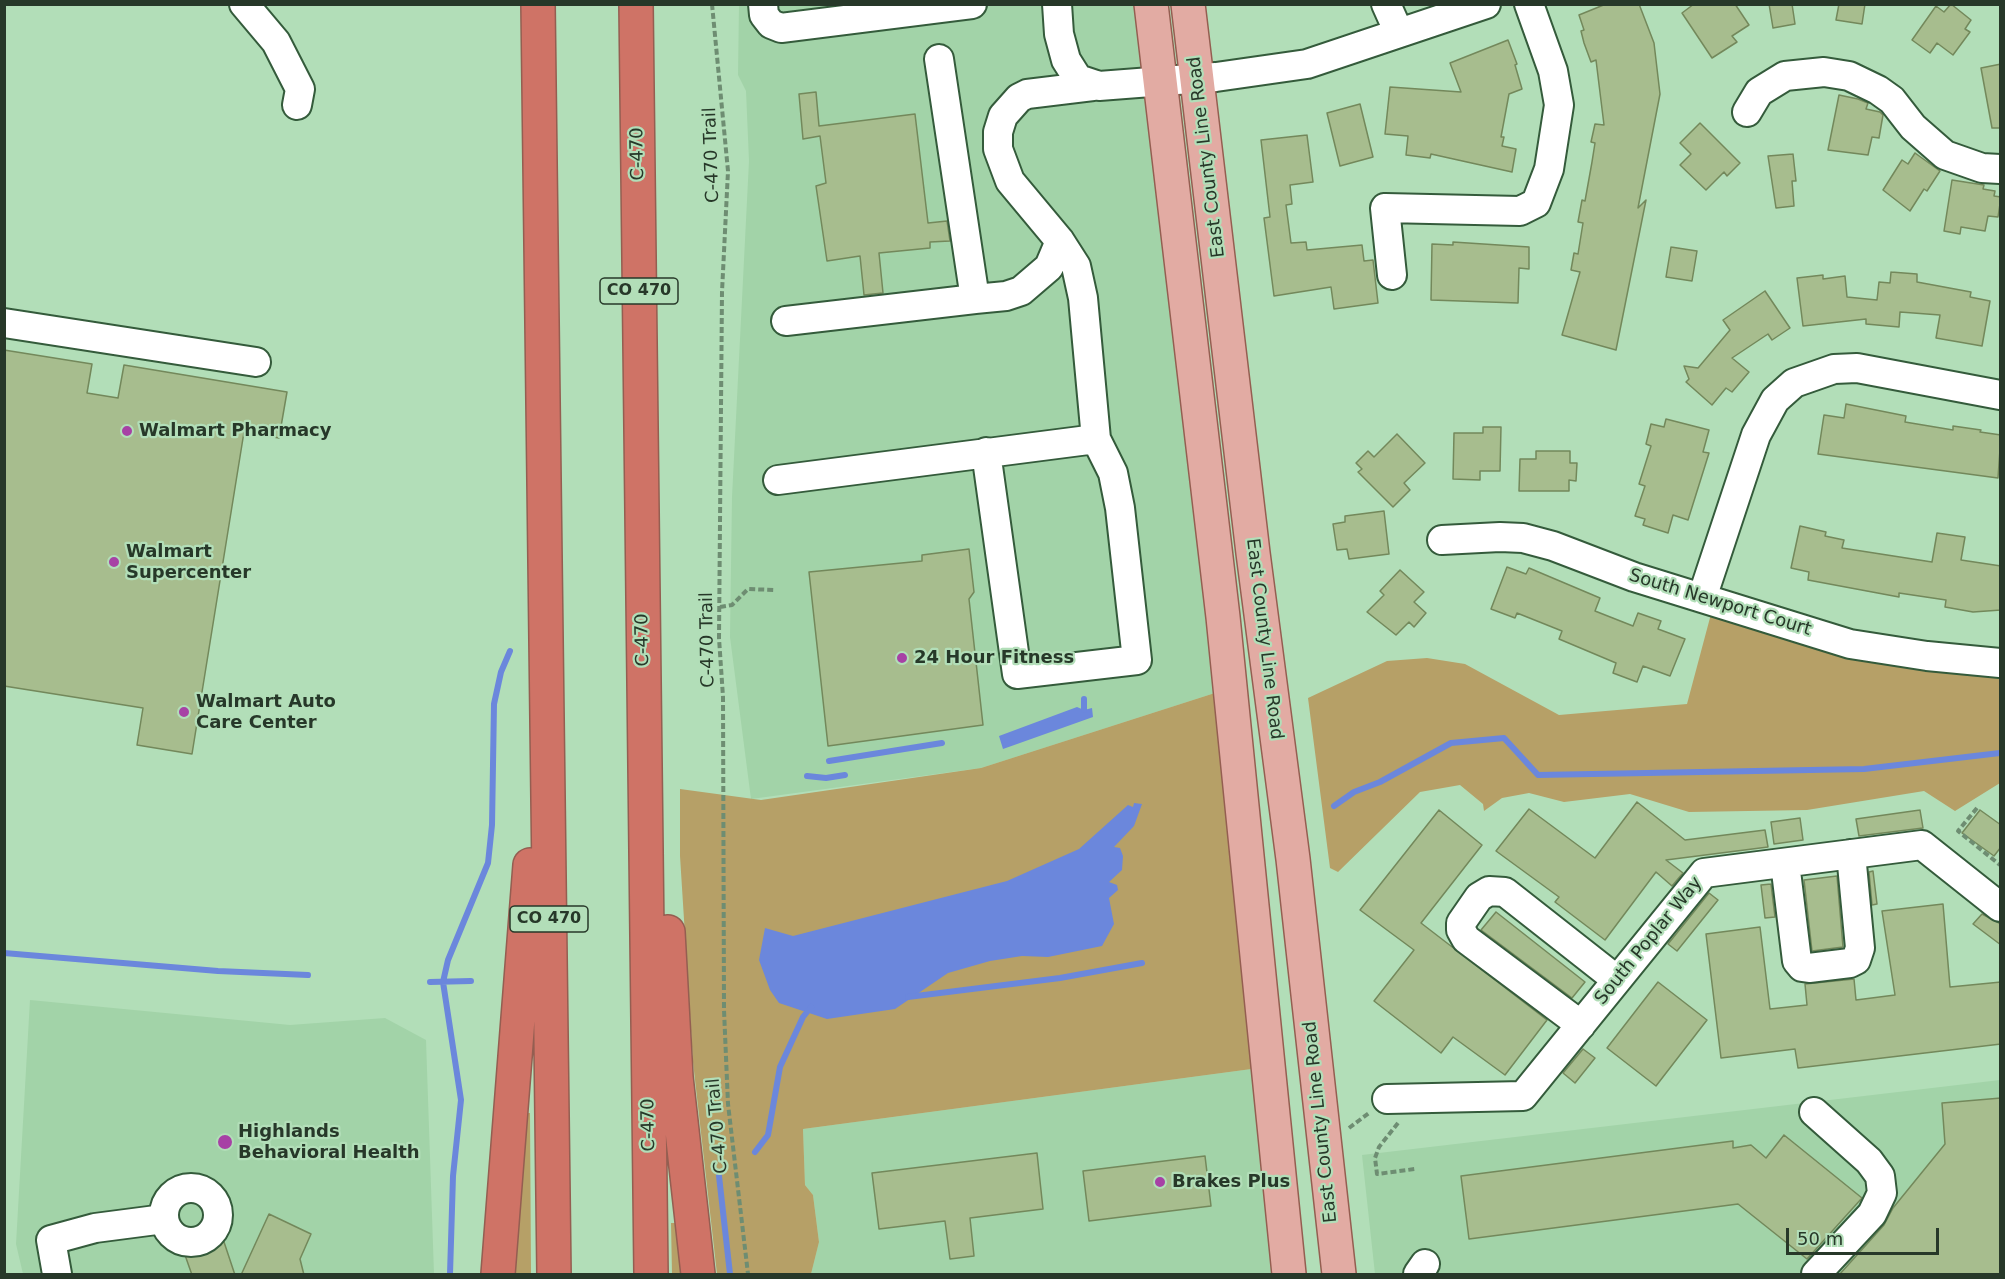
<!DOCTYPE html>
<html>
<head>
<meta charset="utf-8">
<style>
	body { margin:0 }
	#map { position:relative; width:2005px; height:1279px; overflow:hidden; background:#b2deb8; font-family:"DejaVu Sans",sans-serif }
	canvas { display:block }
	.frame { position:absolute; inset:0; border:6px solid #273829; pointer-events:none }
	.scale { position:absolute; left:1786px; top:1228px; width:153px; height:27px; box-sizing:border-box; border:3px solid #273829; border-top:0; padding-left:8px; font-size:18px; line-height:21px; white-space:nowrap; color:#273829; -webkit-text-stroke:4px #b2deb8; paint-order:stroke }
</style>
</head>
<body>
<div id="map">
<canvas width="2005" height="1279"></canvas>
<div class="frame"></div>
<div class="scale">50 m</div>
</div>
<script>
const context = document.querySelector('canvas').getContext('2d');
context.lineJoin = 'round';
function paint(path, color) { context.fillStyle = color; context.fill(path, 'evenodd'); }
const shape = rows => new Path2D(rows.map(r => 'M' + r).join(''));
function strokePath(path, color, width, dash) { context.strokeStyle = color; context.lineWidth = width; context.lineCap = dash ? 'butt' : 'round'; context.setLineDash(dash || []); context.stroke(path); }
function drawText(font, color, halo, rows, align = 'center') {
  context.font = font + ' "DejaVu Sans",sans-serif'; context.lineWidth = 4.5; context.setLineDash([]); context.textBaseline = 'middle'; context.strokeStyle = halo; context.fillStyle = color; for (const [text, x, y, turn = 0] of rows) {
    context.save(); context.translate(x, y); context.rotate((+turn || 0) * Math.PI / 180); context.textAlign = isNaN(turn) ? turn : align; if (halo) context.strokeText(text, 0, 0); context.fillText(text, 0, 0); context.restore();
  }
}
const built = shape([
	[739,5,1139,5,1218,692,981,768,751,799,730,637,732,497,749,161,746,91,738,75],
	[30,1000,290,1025,385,1018,426,1040,434,1274,23,1274,16,1244],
	[1259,1068,1273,1274,811,1274,819,1242,813,1195,805,1185,803,1129],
	[2000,1080,2000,1274,1375,1274,1362,1155]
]);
const green = shape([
	[1711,614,2000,672,2000,783,1955,811,1924,791,1807,810,1689,812,1630,794,1564,802,1529,793,1502,798,1484,811,1483,804,1460,785,1420,792,1338,872,1330,868,1308,698,1387,661,1427,658,1465,664,1559,715,1687,704],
	[1218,692,1259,1068,803,1129,805,1185,813,1195,819,1242,811,1274,717,1274,693,1062,680,856,680,789,761,800,981,768],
	[525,1113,530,1113,531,1274,514,1274],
	[671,1223,676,1223,683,1274,672,1274]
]);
const water = shape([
	[1077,707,1084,710,1092,708,1093,717,1003,749,999,736],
	[1134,803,1142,804,1134,826,1114,847,1120,848,1123,856,1122,870,1109,882,1117,885,1118,890,1109,898,1114,924,1102,946,1048,957,1022,956,990,961,948,973,895,1009,827,1019,779,1003,770,990,759,960,765,928,793,936,1007,881,1079,849,1128,805,1133,807]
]);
const stream = shape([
	[1084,699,1084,710],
	[829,761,942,743],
	[807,776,826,778,845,775],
	[1334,806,1354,792,1380,782,1451,743,1504,738,1538,775,1864,769,2000,753],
	[4,953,218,971,308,975],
	[430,982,471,981],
	[908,997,1060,978,1142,963],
	[755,1152,768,1135,780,1067,803,1017,811,1007],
	[719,1176,730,1274],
	[450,1274,453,1176,461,1100,443,982,448,960,488,863,492,825,494,704,501,672,510,651]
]);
const building = shape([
	[1606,4,1639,4,1654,43,1660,94,1638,208,1646,200,1616,350,1562,335,1580,272,1571,270,1574,253,1578,254,1583,223,1578,222,1582,200,1585,201,1592,162,1595,143,1591,142,1595,124,1604,125,1596,60,1591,62,1584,43,1581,31,1584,30,1579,15,1606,4],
	[1694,4,1735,4,1749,25,1732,36,1737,42,1712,58,1682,13,1694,4],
	[1769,4,1792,4,1795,24,1773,28,1769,4],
	[1839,4,1865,4,1862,24,1836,20,1839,4],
	[1951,4,1971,20,1965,29,1970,32,1953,55,1937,43,1930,53,1912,40,1936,6,1944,12,1951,4],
	[1508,40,1517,64,1515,65,1522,89,1509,94,1501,137,1504,137,1502,146,1516,149,1512,172,1431,154,1430,158,1406,155,1408,136,1385,134,1390,87,1461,92,1450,63,1508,40],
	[2001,64,2001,128,1992,128,1981,68,2001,64],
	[816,92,819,126,915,114,928,223,947,221,950,241,930,242,930,248,879,253,883,293,864,295,860,256,827,261,816,186,826,183,820,136,803,139,799,94,816,92],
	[1839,95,1858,99,1868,103,1866,109,1880,112,1883,115,1879,138,1872,137,1868,155,1828,150,1839,95],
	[1360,104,1373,157,1340,166,1327,113,1360,104],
	[1700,123,1740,163,1727,176,1724,172,1706,190,1680,165,1691,154,1680,143,1700,123],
	[1307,135,1313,182,1290,185,1292,204,1286,205,1291,243,1306,242,1307,250,1362,245,1364,261,1373,260,1378,303,1334,309,1331,287,1274,296,1264,218,1270,217,1261,140,1307,135],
	[1915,153,1940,171,1927,191,1924,189,1910,211,1883,190,1902,160,1908,164,1915,153],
	[1793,154,1796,181,1792,181,1794,206,1776,208,1768,156,1793,154],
	[1952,180,1984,185,1983,189,1995,191,1994,196,2001,197,1998,217,1988,216,1985,231,1961,227,1960,234,1944,231,1952,180],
	[1453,242,1529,247,1529,269,1519,268,1518,303,1431,300,1432,244,1453,245,1453,242],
	[1671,247,1697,251,1692,281,1666,277,1671,247],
	[1891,272,1917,274,1917,282,1971,292,1970,297,1990,301,1982,346,1936,338,1940,315,1900,312,1899,327,1866,324,1866,319,1803,326,1797,278,1823,275,1823,279,1845,276,1847,297,1877,300,1879,282,1890,283,1891,272],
	[1765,291,1790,328,1772,340,1768,334,1732,358,1749,372,1732,392,1726,388,1712,405,1686,382,1689,379,1684,366,1698,368,1730,330,1723,320,1765,291],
	[4,350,92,364,87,393,118,398,124,365,287,392,279,438,244,432,192,754,137,745,143,708,4,686,4,350],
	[1846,404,1906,416,1905,422,1953,430,1953,426,1981,430,1980,432,2001,435,1998,478,1818,454,1824,415,1844,418,1846,404],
	[1666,419,1709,430,1703,452,1709,453,1688,520,1673,515,1668,533,1643,525,1645,519,1635,516,1645,486,1639,484,1651,446,1646,444,1651,424,1664,427,1666,419],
	[1483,427,1501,427,1500,471,1480,471,1480,480,1453,479,1454,433,1483,433,1483,427],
	[1397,434,1425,463,1404,483,1410,490,1393,507,1358,472,1362,469,1356,463,1368,451,1374,457,1397,434],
	[1536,451,1570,451,1570,463,1577,463,1576,481,1569,480,1569,491,1519,491,1520,459,1536,459,1536,451],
	[1384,511,1389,554,1349,559,1347,549,1337,550,1333,524,1345,522,1345,516,1384,511],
	[1800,526,1826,532,1825,536,1844,540,1842,548,1932,562,1937,533,1965,537,1961,560,2001,566,2001,610,1973,612,1945,607,1946,600,1899,593,1899,597,1808,580,1809,572,1791,568,1800,526],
	[969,549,974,592,969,599,983,725,828,746,809,572,922,561,922,555,969,549],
	[1507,567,1526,574,1529,568,1600,598,1595,611,1633,626,1638,613,1661,621,1658,629,1685,639,1670,676,1643,666,1637,682,1613,673,1616,663,1559,639,1562,631,1517,613,1515,618,1491,609,1507,567],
	[1400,570,1424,592,1414,602,1426,613,1414,627,1409,622,1396,635,1367,612,1384,595,1380,591,1400,570],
	[1637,802,1685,840,1765,830,1768,847,1666,860,1683,873,1672,886,1656,872,1605,940,1555,902,1559,897,1496,851,1529,809,1595,858,1637,802],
	[1439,810,1482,845,1421,923,1547,1020,1505,1075,1453,1037,1441,1053,1374,1001,1414,950,1360,910,1439,810],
	[1920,810,1923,828,1859,836,1856,819,1920,810],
	[1980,810,2001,825,2001,847,1994,856,1962,833,1980,810],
	[1800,818,1803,840,1774,844,1771,822,1800,818],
	[1873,871,1877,904,1872,905,1869,872,1873,871],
	[1837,876,1843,947,1812,951,1804,880,1837,876],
	[1771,884,1775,917,1765,918,1761,885,1771,884],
	[1709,893,1718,900,1677,951,1668,944,1709,893],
	[1943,904,1950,987,2001,982,2001,1044,1798,1068,1795,1049,1721,1058,1706,934,1760,927,1770,1009,1807,1005,1805,984,1854,979,1856,1000,1895,995,1882,911,1943,904],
	[1496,912,1585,982,1572,998,1481,930,1496,912],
	[1982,914,2001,924,2001,945,1973,924,1982,914],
	[1658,982,1707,1020,1656,1086,1607,1048,1658,982],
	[1583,1049,1595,1058,1575,1083,1563,1073,1583,1049],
	[2001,1098,2001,1275,1839,1275,1884,1225,1893,1208,1945,1144,1942,1103,2001,1098],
	[1784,1135,1862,1198,1807,1259,1738,1204,1469,1239,1461,1176,1733,1141,1733,1148,1751,1145,1766,1158,1784,1135],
	[1037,1153,1043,1209,970,1218,974,1256,950,1259,945,1221,879,1229,872,1173,1037,1153],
	[1205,1156,1211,1206,1089,1221,1083,1171,1205,1156],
	[269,1214,311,1234,300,1259,304,1275,241,1275,269,1214],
	[196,1227,224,1242,235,1275,192,1275,185,1255,196,1227]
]);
const path = shape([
	[712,4,728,171,722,292,719,638,723,697,724,1010,728,1104,748,1274],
	[720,607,732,605,748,589,774,590],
	[1977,808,1958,831,2000,865],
	[1398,1123,1379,1147,1375,1158,1377,1174,1415,1169],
	[1349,1128,1369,1113]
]);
const minor = shape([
	[244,4,276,42,300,89,297,105],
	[763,4,764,15,771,24,781,28,972,4],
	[1057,4,1059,34,1066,60,1078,79,1099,86,1216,77,1307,64,1486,4],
	[1386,4,1399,33],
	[939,59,975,299,1006,296,1021,291,1049,267,1060,241],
	[1747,112,1759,92,1785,76,1824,72,1849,76,1878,90,1892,100,1913,127,1945,155,1982,168,2000,169],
	[1392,275,1385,208,1520,211,1536,203,1549,169,1559,105,1553,71,1529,4],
	[786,321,975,299],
	[4,323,256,362],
	[986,452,1017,674,1137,660,1120,508,1113,473,1096,439],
	[778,480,1096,439,1083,298,1076,266,1060,241,1010,181,998,149,998,132,1003,116,1019,98,1027,94,1093,86],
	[1442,540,1500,537,1523,538,1553,546,1634,577,1850,644,1927,656,2000,663],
	[1702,598,1756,435,1775,400,1794,383,1834,369,1857,368,2000,395],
	[1785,863,1797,961,1802,967,1809,968,1850,963,1856,960,1860,948,1851,854],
	[1581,1025,1466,939,1461,930,1461,923,1479,897,1489,891,1505,892,1617,980],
	[1387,1099,1523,1096,1704,873,1922,845,2000,907],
	[1814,1112,1869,1161,1880,1176,1882,1193,1872,1214,1816,1274],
	'164 1215a27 27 0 1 1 54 0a27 27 0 1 1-54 0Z',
	[57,1274,51,1240,95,1228,164,1219],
	[1418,1274,1425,1264]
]);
const major = shape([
	[1151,4,1223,617,1289,1274],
	[1188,4,1253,553,1293,859,1339,1274]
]);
const highway = shape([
	[538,4,554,1274],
	[636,4,651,1274],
	[668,932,676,1077,698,1274],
	[498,1274,530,865]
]);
const markers = [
	[127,431,6,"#a741a5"],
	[114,562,6,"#a741a5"],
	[902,658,6,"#a741a5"],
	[184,712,6,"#a741a5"],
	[225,1142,8,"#a741a5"],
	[1160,1182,6,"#a741a5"]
];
const shields = [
	[639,291,78],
	[549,919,78]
];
const shieldNames = [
	["CO 470",639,291],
	["CO 470",549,919]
];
const streetNames = [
	["C-470",638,154,-91],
	["C-470 Trail",712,155,-92],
	["East County Line Road",1207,157,-97],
	["South Newport Court",1720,603,17],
	["East County Line Road",1264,639,83],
	["C-470",643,640,-91],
	["C-470 Trail",708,640,-91],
	["South Poplar Way",1649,941,-51],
	["East County Line Road",1321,1122,-96],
	["C-470",649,1125,-91],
	["C-470 Trail",718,1126,-95]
];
const poiNames = [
	["Walmart Pharmacy",139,431],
	["Walmart",126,552],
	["Supercenter",126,573],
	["24 Hour Fitness",914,658],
	["Walmart Auto",196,702],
	["Care Center",196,723],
	["Highlands",238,1132],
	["Behavioral Health",238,1153],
	["Brakes Plus",1172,1182]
];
paint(built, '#a2d3a8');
paint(green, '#b6a067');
paint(water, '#6b87dc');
strokePath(stream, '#6b87dc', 6);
paint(building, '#a7bd8e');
strokePath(building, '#73885b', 1.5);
strokePath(minor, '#345b3b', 32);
strokePath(major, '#945e51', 36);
strokePath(highway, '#945e51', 36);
strokePath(path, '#6e8d72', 4, [6, 3]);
strokePath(minor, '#fff', 28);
strokePath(major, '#e2aba3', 33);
strokePath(highway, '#cf7366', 33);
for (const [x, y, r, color] of markers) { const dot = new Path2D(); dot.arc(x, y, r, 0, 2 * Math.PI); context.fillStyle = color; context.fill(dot); strokePath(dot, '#b2deb8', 2); }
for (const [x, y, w] of shields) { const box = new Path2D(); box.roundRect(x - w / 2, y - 13, w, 26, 4.5); context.fillStyle = '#b2deb8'; context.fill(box); strokePath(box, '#273829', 1.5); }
drawText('bold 16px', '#273829', null, shieldNames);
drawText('18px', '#273829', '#b2deb8', streetNames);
drawText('bold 18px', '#273829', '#b2deb8', poiNames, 'left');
</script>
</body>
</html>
